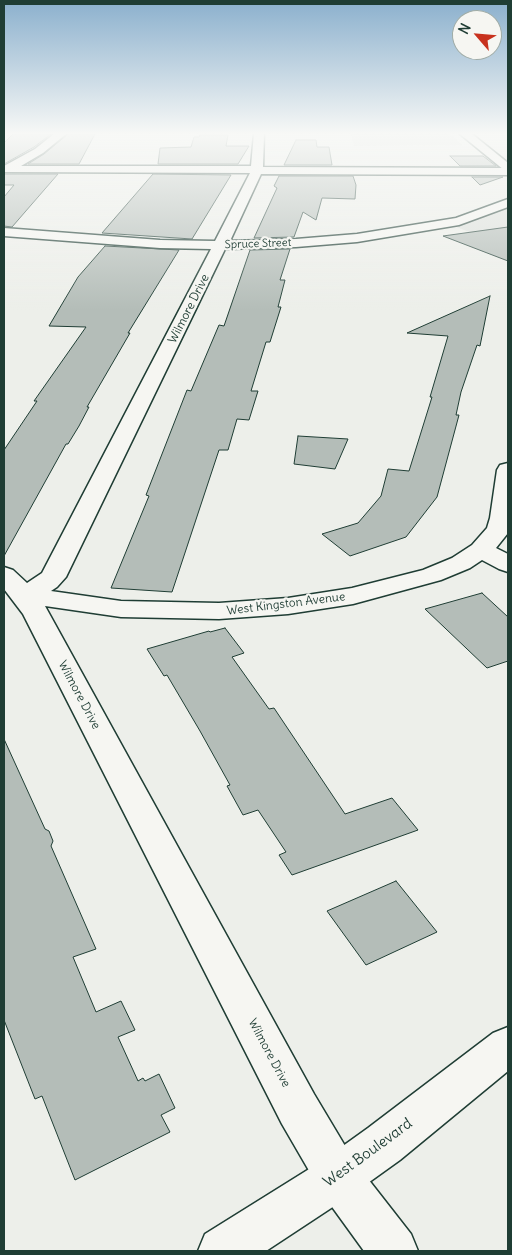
<!DOCTYPE html>
<html>
<head>
<meta charset="utf-8">
<style>
	body { margin:0 }
	#map { position:relative; width:512px; height:1255px; overflow:hidden; background:#edefea; font-family:Delius,sans-serif }
	canvas { display:block }
	.frame { position:absolute; inset:0; border:5px solid #1f3d34; pointer-events:none }
	.north { position:absolute; left:452px; top:10px; width:50px; height:50px; box-sizing:border-box; background:#f6f6f2; border:1px solid #a0aca6; border-radius:50%; rotate:297deg; font-size:14px; font-weight:700; line-height:20px; text-align:center; color:#1f3d34 }
	.north::after { content:''; display:block; margin:auto; width:18px; height:22px; background:#c8321e; clip-path:polygon(50% 0,100% 100%,50% 72%,0 100%) }
</style>
</head>
<body>
<div id="map">
<canvas width="512" height="1255"></canvas>
<div class="frame"></div>
<div class="north">N</div>
</div>
<script>
const context = document.querySelector('canvas').getContext('2d');
context.lineJoin = 'round';
function paint(path, color) { context.fillStyle = color; context.fill(path, 'evenodd'); }
const shape = rows => new Path2D(rows.map(r => 'M' + r).join(''));
function strokePath(path, color, width, dash) { context.strokeStyle = color; context.lineWidth = width; context.lineCap = dash ? 'butt' : 'round'; context.setLineDash(dash || []); context.stroke(path); }
function drawText(font, color, halo, rows, align = 'center') {
  context.font = font + ' Delius,sans-serif'; context.lineWidth = 4.5; context.setLineDash([]); context.textBaseline = 'middle'; context.strokeStyle = halo; context.fillStyle = color; for (const [text, x, y, turn = 0] of rows) {
    context.save(); context.translate(x, y); context.rotate((+turn || 0) * Math.PI / 180); context.textAlign = isNaN(turn) ? turn : align; if (halo) context.strokeText(text, 0, 0); context.fillText(text, 0, 0); context.restore();
  }
}
const built = shape([
	[351,134,450,134,463,145,354,146],
	[502,200,508,201,508,247,441,221,488,207]
]);
const building = shape([
	[13,134,51,134,34,147,4,164,4,143,13,134],
	[68,134,95,134,79,164,28,164,44,154,68,134],
	[200,135,228,135,226,146,249,146,238,164,158,164,160,148,191,147,194,137,199,137,200,135],
	[296,140,316,140,317,147,329,147,332,165,284,165,296,140],
	[450,156,483,156,496,166,460,166,450,156],
	[4,174,58,174,12,227,4,226,4,197,14,185,4,185,4,174],
	[153,174,231,175,192,239,102,233,153,174],
	[279,176,353,176,356,185,355,199,322,198,316,220,303,212,294,237,254,238,277,188,274,186,279,176],
	[472,177,503,177,480,185,472,177],
	[508,227,508,261,443,236,508,227],
	[105,246,179,250,128,333,130,333,87,407,89,407,79,426,68,444,66,444,4,556,4,450,37,401,34,401,86,327,49,326,78,277,105,246],
	[290,249,280,280,285,280,278,307,281,307,270,342,266,342,251,391,258,391,249,420,237,419,228,450,219,450,172,592,111,588,149,496,146,495,187,390,191,391,219,325,224,326,250,250,290,249],
	[490,296,480,346,477,345,461,392,456,415,459,415,437,497,406,537,350,556,322,534,358,523,381,496,388,469,409,471,432,397,430,397,448,336,407,333,490,296],
	[298,436,348,439,335,469,294,464,298,436],
	[482,593,508,617,508,661,487,668,425,609,482,593],
	[225,628,244,653,232,657,269,709,274,708,345,814,392,798,418,830,292,875,279,855,286,852,258,810,243,815,227,786,230,785,200,731,167,675,164,676,147,649,209,631,210,632,225,628],
	[4,739,45,829,49,831,53,841,51,846,96,949,73,957,96,1012,121,1001,135,1030,118,1037,138,1081,143,1078,145,1081,159,1074,175,1108,161,1115,170,1132,75,1180,42,1096,35,1099,4,1020,4,739],
	[396,881,437,932,366,965,327,911,396,881]
]);
const street = shape([
	[54,134,66,134,43,153,21,166,251,166,254,134,264,134,263,167,508,168,508,175,261,174,230,241,296,239,357,234,456,218,508,199,508,207,459,225,357,242,296,247,225,249,66,577,57,587,51,591,121,601,219,603,288,598,352,588,423,570,452,558,472,545,487,528,490,518,497,470,500,465,508,463,508,533,496,548,508,554,508,572,499,569,482,560,470,568,441,580,353,604,288,614,219,619,121,617,45,606,314,1094,354,1161,411,1234,418,1251,364,1251,322,1193,282,1124,23,614,4,589,4,567,13,570,27,583,42,573,211,249,160,248,4,236,4,228,160,240,215,241,250,173,4,172,4,166,35,149,54,134]
]);
const secondary = shape([
	[460,134,472,134,508,163,508,171,504,170,460,134]
]);
const primary = shape([
	[508,1027,508,1071,400,1160,354,1193,266,1251,198,1251,205,1234,322,1161,368,1128,493,1033,508,1027]
]);
const farStreetnames = [
	["Spruce Street",258,244,-2]
];
const streetNames = [
	["Wilmore Drive",189,309,-63],
	["West Kingston Avenue",286,604,-7],
	["Wilmore Drive",79,695,62],
	["Wilmore Drive",269,1053,62]
];
const nearStreetnames = [
	["West Boulevard",368,1153,-36]
];
paint(built, '#dce0db');
paint(building, '#b4bdb8');
strokePath(building, '#1f3d34', 1);
strokePath(street, '#1f3d34', 3);
strokePath(secondary, '#1f3d34', 3);
strokePath(primary, '#1f3d34', 3);
paint(street, '#f6f6f2');
paint(secondary, '#f6f6f2');
paint(primary, '#f6f6f2');
const sky = context.createLinearGradient(0, 0, 0, 310);
sky.addColorStop(0, '#8bb0cd');
sky.addColorStop(0.43, '#f7f8f6');
sky.addColorStop(1, '#f7f8f600');
context.fillStyle = sky;
context.fillRect(0, 0, 512, 310);
drawText('11px', '#1f3d34', '#f6f6f2', farStreetnames);
drawText('12px', '#1f3d34', '#f6f6f2', streetNames);
drawText('15px', '#1f3d34', '#f6f6f2', nearStreetnames);
</script>
</body>
</html>
